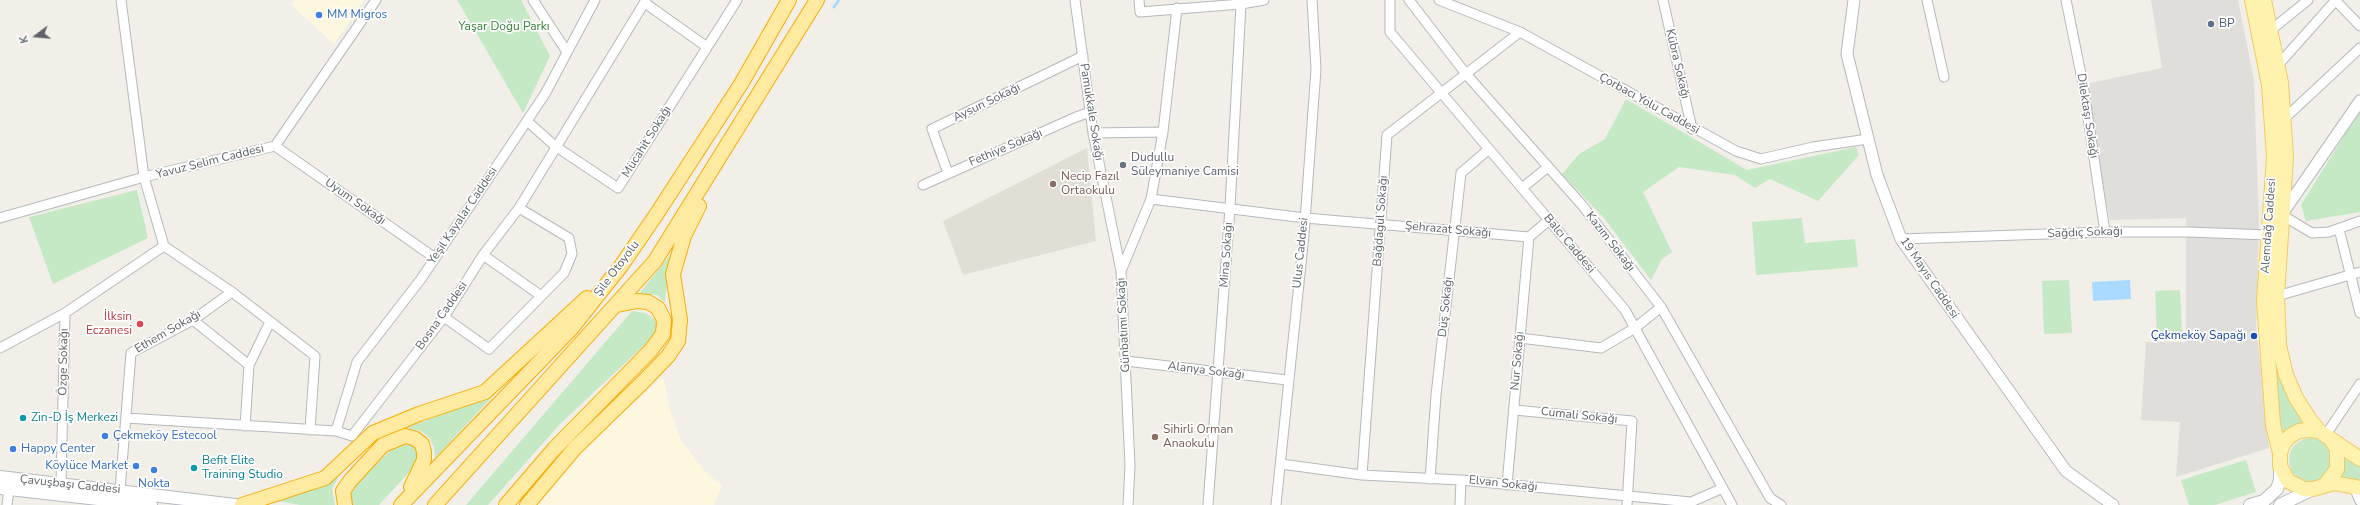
<!DOCTYPE html>
<html>
<head>
<meta charset="utf-8">
<style>
	body { margin:0 }
	#map { position:relative; width:2360px; height:505px; overflow:hidden; background:#f1efe8; font-family:"Nunito Sans",sans-serif }
	canvas { display:block }
	.north { position:absolute; left:16px; top:16px; width:40px; height:40px; -webkit-text-stroke:3px #fff; paint-order:stroke; rotate:254deg; font-size:11px; font-weight:700; line-height:16px; text-align:center; color:#5f6368 }
	.north::after { content:''; display:block; margin:auto; width:14px; height:18px; background:#5f6368; clip-path:polygon(50% 0,100% 100%,50% 72%,0 100%) }
</style>
</head>
<body>
<div id="map">
<canvas width="2360" height="505"></canvas>
<div class="north">K</div>
</div>
<script>
const context = document.querySelector('canvas').getContext('2d');
context.lineJoin = 'round';
function paint(path, color) { context.fillStyle = color; context.fill(path, 'evenodd'); }
const shape = rows => new Path2D(rows.map(r => 'M' + r).join(''));
function strokePath(path, color, width, dash) { context.strokeStyle = color; context.lineWidth = width; context.lineCap = dash ? 'butt' : 'round'; context.setLineDash(dash || []); context.stroke(path); }
function drawText(font, color, halo, rows, align = 'center') {
  context.font = font + ' "Nunito Sans",sans-serif'; context.lineWidth = 3.5; context.setLineDash([]); context.textBaseline = 'middle'; context.strokeStyle = halo; context.fillStyle = color; for (const [text, x, y, turn = 0] of rows) {
    context.save(); context.translate(x, y); context.rotate((+turn || 0) * Math.PI / 180); context.textAlign = isNaN(turn) ? turn : align; if (halo) context.strokeText(text, 0, 0); context.fillText(text, 0, 0); context.restore();
  }
}
const commercial = shape([
	[295,0,364,0,334,44,291,5],
	[663,377,671,413,681,440,704,470,722,486,714,505,534,505,570,460]
]);
const industrial = shape([
	[2151,0,2238,0,2254,80,2259,224,2256,324,2269,448,2176,477,2180,422,2141,420,2146,342,2186,342,2186,218,2110,220,2099,171,2085,84,2162,68]
]);
const education = shape([
	[1087,148,1096,241,963,275,943,221]
]);
const green = shape([
	[457,0,521,0,550,56,523,113],
	[1626,99,1747,170,1856,147,1859,155,1818,201,1770,179,1755,188,1735,175,1679,167,1643,192,1672,252,1662,259,1651,280,1604,218,1562,174,1579,154,1605,139],
	[2360,110,2360,212,2306,221,2301,205],
	[137,190,148,238,53,284,29,217],
	[1802,218,1805,243,1855,239,1858,267,1756,275,1752,222],
	[670,255,665,302,657,295,639,294],
	[2069,280,2072,333,2044,334,2042,281],
	[2180,290,2182,334,2157,335,2155,291],
	[632,311,645,313,655,319,657,330,653,337,561,423,488,505,466,505],
	[2274,364,2295,408,2311,426,2281,442],
	[495,394,435,458,434,447,429,437,419,430,404,429],
	'2289 460a22 22 0 1 1 44 0a22 22 0 1 1-44 0Z',
	[403,444,412,445,416,449,417,458,413,468,379,505,352,505,349,502,350,490,394,447],
	[2342,452,2360,467,2360,481,2338,476],
	[2246,460,2256,492,2215,505,2189,505,2181,480],
	[339,477,332,488,335,505,300,505,277,501]
]);
const water = shape([
	[2130,280,2131,299,2093,301,2092,282]
]);
const stream = shape([
	[834,7,839,0]
]);
const minor = shape([
	[121,0,144,177,164,246],
	[533,0,567,52],
	[1075,0,1093,133,1121,271],
	[1139,0,1140,12,1241,4,1264,0],
	[1390,0,1390,32,1625,310,1732,505],
	[1409,0,1466,74,1582,205,1661,307,1770,498,1781,505],
	[1439,0,1520,32,1736,151,1761,159,1813,147,1868,139],
	[1663,0,1692,129],
	[1927,0,1944,77],
	[2066,0,2083,84,2105,232],
	[2335,0,2360,26],
	[645,3,707,47],
	[2271,30,2308,0],
	[2278,65,2336,0],
	[2284,119,2360,48],
	[527,121,555,146,618,188,737,0],
	[1093,133,1163,132],
	[275,146,435,258],
	[275,146,376,0],
	[948,173,932,129,1083,56],
	[923,185,1076,117,1091,112],
	[1522,188,1548,167],
	[1151,199,1305,218,1529,237,1549,220],
	[2282,215,2312,233,2329,232,2360,221],
	[0,218,144,177,275,146],
	[2339,229,2360,313],
	[1901,239,2105,232,2188,232,2269,235],
	[483,255,540,295],
	[232,292,315,356,310,430],
	[2277,296,2360,272],
	[444,317,489,349,564,273,572,254,569,238,519,208],
	[193,320,249,365,245,426],
	[1520,338,1601,348,1635,328,1661,307],
	[0,348,65,313,164,246],
	[1126,361,1287,380],
	[249,365,270,322],
	[1514,410,1632,421,1627,505],
	[126,418,336,431,352,436,444,317,483,255,519,208,646,0],
	[336,431,357,362,421,279,545,94,595,0],
	[2325,436,2360,384],
	[1281,464,1362,475,1461,480,1691,502,1723,488],
	[1362,475,1387,135,1520,32],
	[1430,479,1436,395,1461,173,1489,149],
	[5,484,9,489,7,505],
	[61,484,65,313],
	[1507,485,1529,237],
	[2353,485,2360,501],
	[120,490,131,353,193,320,232,292,164,246],
	[1128,505,1130,466,1121,271,1151,199,1163,132,1177,8],
	[1208,505,1230,208,1241,4],
	[1276,505,1304,235,1316,69,1312,0],
	[1460,505,1461,480]
]);
const tertiary = shape([
	[1854,0,1847,54,1877,175,1901,239,2066,471,2113,505],
	[2282,214,2360,101]
]);
const secondary = shape([
	[0,477,235,505],
	[0,488,151,505],
	[2250,505,2264,501,2277,489,2280,480,2280,466],
	[2280,505,2313,489]
]);
const primary = shape([
	[2252,0,2269,85,2274,157,2264,301,2273,425,2280,453,2280,466,2288,481,2304,489,2313,489,2334,483,2360,488],
	[2264,0,2281,83,2286,157,2277,296,2279,345,2286,375,2296,398,2310,420,2319,431,2360,459],
	[2280,453,2283,444,2290,436,2299,431,2309,430,2319,431],
	[2326,484,2337,469,2337,449,2332,441]
]);
const trunk = shape([
	[242,505,325,478,373,433,419,414,485,392,587,298],
	[345,505,343,491,350,481,383,445,405,436,414,438,422,444,424,452,424,460,411,487],
	[401,505,571,329,621,266,656,215,741,84,789,0],
	[435,505,655,261,817,0],
	[506,505,554,449,650,351,663,334,664,320,658,308,648,302,637,301,617,305],
	[527,505,575,448,643,382,668,356,678,341,680,320,673,274,684,236,699,206]
]);
const markers = [
	[319,15,4,"#3f7fe0"],
	[2211,24,4,"#5c6f8a"],
	[1123,165,4,"#6b7280"],
	[1053,184,4,"#8d6e63"],
	[140,324,4,"#e0444e"],
	[2254,336,4,"#1a4fb4"],
	[23,418,4,"#0f9aa8"],
	[105,436,4,"#3f7fe0"],
	[1155,437,4,"#8d6e63"],
	[13,449,4,"#3f7fe0"],
	[136,466,4,"#3f7fe0"],
	[194,468,4,"#0f9aa8"],
	[154,470,4,"#3f7fe0"]
];
const shopNames = [
	["MM Migros",327,15],
	["Çekmeköy Estecool",113,436],
	["Happy Center",21,449],
	["Köylüce Market",128,466,"right"],
	["Nokta",154,484,"center"]
];
const serviceNames = [
	["BP",2219,24]
];
const parkNames = [
	["Yaşar Doğu Parkı",504,27]
];
const streetNames = [
	["Kübra Sokağı",1677,64,77],
	["Aysun Sokağı",987,103,-26],
	["Çorbacı Yolu Caddesi",1649,104,29],
	["Pamukkale Sokağı",1091,112,81],
	["Dilektaşı Sokağı",2087,116,81],
	["Mücahit Sokağı",647,142,-58],
	["Fethiye Sokağı",1006,148,-23],
	["Yavuz Selim Caddesi",210,162,-14],
	["Uyum Sokağı",355,202,35],
	["Yeşil Kayalar Caddesi",463,216,-56],
	["Bağdagül Sokağı",1381,221,-86],
	["Alemdağ Caddesi",2269,226,-86],
	["Şehrazat Sokağı",1448,230,5],
	["Sağdıç Sokağı",2085,233,-2],
	["Kazım Sokağı",1610,242,52],
	["Balcı Caddesi",1569,244,50],
	["Ulus Caddesi",1301,253,-84],
	["Mina Sokağı",1227,255,-86],
	["Şile Otoyolu",617,269,-53],
	["19 Mayıs Caddesi",1929,278,56],
	["Düş Sokağı",1446,307,-84],
	["Bosna Caddesi",442,316,-55],
	["Günbatımı Sokağı",1124,325,-93],
	["Ethem Sokağı",168,332,-30],
	["Nur Sokağı",1518,361,-85],
	["Özge Sokağı",64,362,-89],
	["Alanya Sokağı",1206,371,7],
	["Cumali Sokağı",1579,416,6],
	["Elvan Sokağı",1503,484,6],
	["Çavuşbaşı Caddesi",70,485,6]
];
const worshipNames = [
	["Dudullu",1131,158],
	["Süleymaniye Camisi",1131,172]
];
const educationNames = [
	["Necip Fazıl",1061,177],
	["Ortaokulu",1061,191],
	["Sihirli Orman",1163,430],
	["Anaokulu",1163,444]
];
const healthNames = [
	["İlksin",132,317],
	["Eczanesi",132,331]
];
const transitNames = [
	["Çekmeköy Sapağı",2246,336]
];
const cultureNames = [
	["Zin-D İş Merkezi",31,418],
	["Befit Elite",202,461],
	["Training Studio",202,475]
];
paint(commercial, '#fef7e0');
paint(industrial, '#e0deda');
paint(education, '#e1ded6');
paint(green, '#c5e8c5');
paint(water, '#aadaff');
strokePath(stream, '#aadaff', 3);
strokePath(minor, '#b5b8bc', 11);
strokePath(tertiary, '#b5b8bc', 13);
strokePath(secondary, '#b6babf', 14);
strokePath(primary, '#f2c960', 16);
strokePath(trunk, '#f9ab00', 16);
strokePath(minor, '#fff', 9);
strokePath(tertiary, '#fff', 11);
strokePath(secondary, '#fff', 12);
strokePath(primary, '#fff2af', 14);
strokePath(trunk, '#feeaa1', 14);
for (const [x, y, r, color] of markers) { const dot = new Path2D(); dot.arc(x, y, r, 0, 2 * Math.PI); context.fillStyle = color; context.fill(dot); strokePath(dot, '#fff', 1.5); }
drawText('12px', '#366cbe', '#fff', shopNames, 'left');
drawText('12px', '#4e5e75', '#fff', serviceNames, 'left');
drawText('12px', '#348238', '#fff', parkNames);
drawText('12px', '#5f6368', '#fff', streetNames);
drawText('12px', '#5b616d', '#fff', worshipNames, 'left');
drawText('12px', '#785e54', '#fff', educationNames, 'left');
drawText('12px', '#be3a42', '#fff', healthNames, 'right');
drawText('12px', '#164399', '#fff', transitNames, 'right');
drawText('12px', '#0d838f', '#fff', cultureNames, 'left');
</script>
</body>
</html>
